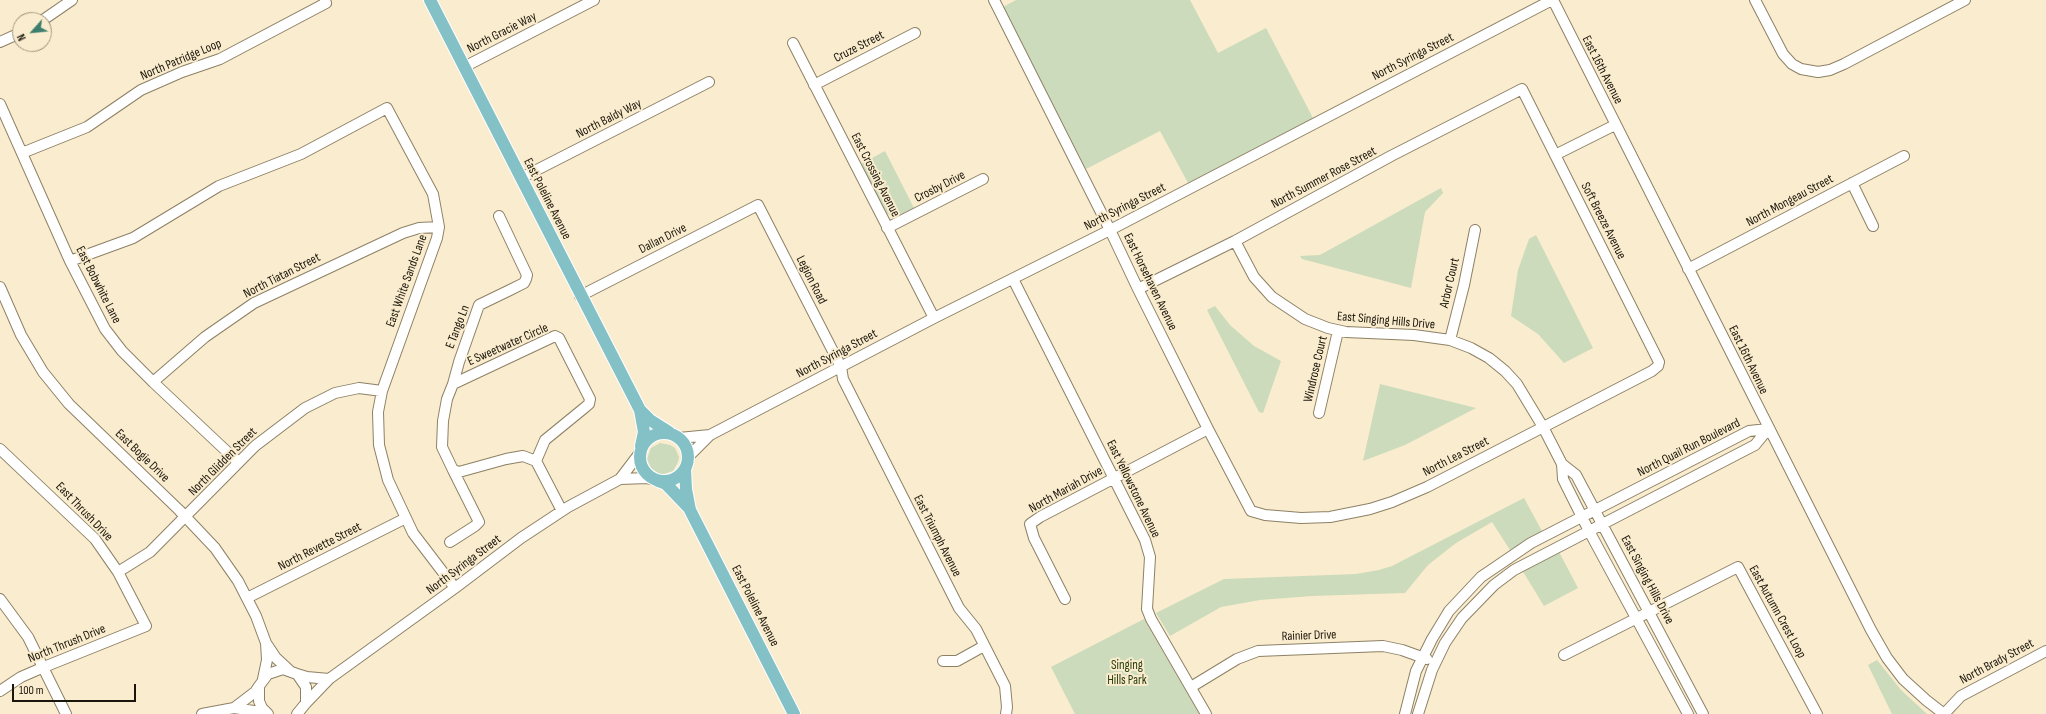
<!DOCTYPE html>
<html>
<head>
<meta charset="utf-8">
<style>
	body { margin:0 }
	#map { position:relative; width:2046px; height:714px; overflow:hidden; background:#faecce; font-family:"Sofia Sans Condensed",sans-serif }
	canvas { display:block }
	.north { position:absolute; left:12px; top:12px; width:40px; height:40px; box-sizing:border-box; background:#faecce; border:1px solid #a19680; border-radius:50%; rotate:243deg; font-size:11px; font-weight:700; line-height:16px; text-align:center; color:#1b160b }
	.north::after { content:''; display:block; margin:auto; width:14px; height:18px; background:#3e7e6d; clip-path:polygon(50% 0,100% 100%,50% 72%,0 100%) }
	.scale { position:absolute; left:12px; top:684px; width:124px; height:18px; box-sizing:border-box; border:2px solid #1b160b; border-top:0; padding-left:5px; font-size:12px; line-height:14px; white-space:nowrap; color:#1b160b; -webkit-text-stroke:3px #faecce; paint-order:stroke }
</style>
</head>
<body>
<div id="map">
<canvas width="2046" height="714"></canvas>
<div class="north">N</div>
<div class="scale">100 m</div>
</div>
<script>
const context = document.querySelector('canvas').getContext('2d');
context.lineJoin = 'round';
function paint(path, color) { context.fillStyle = color; context.fill(path, 'evenodd'); }
const shape = rows => new Path2D(rows.map(r => 'M' + r).join(''));
function strokePath(path, color, width, dash) { context.strokeStyle = color; context.lineWidth = width; context.lineCap = dash ? 'butt' : 'round'; context.setLineDash(dash || []); context.stroke(path); }
function drawText(font, color, halo, rows, align = 'center') {
  context.font = font + ' "Sofia Sans Condensed",sans-serif'; context.lineWidth = 4; context.setLineDash([]); context.textBaseline = 'middle'; context.strokeStyle = halo; context.fillStyle = color; for (const [text, x, y, turn = 0] of rows) {
    context.save(); context.translate(x, y); context.rotate((+turn || 0) * Math.PI / 180); context.textAlign = isNaN(turn) ? turn : align; if (halo) context.strokeText(text, 0, 0); context.fillText(text, 0, 0); context.restore();
  }
}
const green = shape([
	[1016,0,1190,0,1218,53,1266,28,1313,118,1188,183,1160,131,1086,169,1003,7],
	[885,151,914,208,897,217,893,217,886,213,861,164],
	[1441,188,1443,193,1425,212,1411,288,1302,259,1300,256,1320,255],
	[1536,235,1593,348,1564,363,1538,334,1511,316,1518,270,1529,239],
	[1215,306,1230,325,1254,346,1281,361,1263,413,1259,412,1207,310],
	[1380,384,1476,408,1405,445,1363,461],
	[660,443,670,445,675,448,679,457,678,462,673,471,664,474,659,474,651,468,647,459,651,448],
	[1524,498,1543,533,1510,550,1492,522,1456,543,1428,565,1405,593,1312,596,1260,600,1221,607,1170,636,1156,613,1224,579,1356,574,1379,570,1392,566],
	[1558,550,1578,588,1544,606,1522,570],
	[1144,619,1199,714,1075,714,1051,667],
	[1877,660,1901,690,1927,714,1892,714,1868,665]
]);
const minor = shape([
	[994,0,1110,230,1138,289,1208,429,1251,511,1265,515,1301,518,1330,517,1370,509,1392,502,1427,487,1652,371,1658,366,1659,362,1522,89,1391,156,1235,241,1138,289],
	[1553,0,1871,630,1887,658,1903,679,1926,700,1944,714],
	[1755,0,1783,54,1792,64,1801,69,1818,72,1830,70,1844,64,1965,0],
	[43,20,72,0],
	[0,42,20,33],
	[793,43,934,318],
	[464,67,594,0],
	[814,85,915,33],
	[0,104,70,261,105,329,122,351,153,382,238,462],
	[22,153,87,127,141,90,182,72,220,59,326,3,325,0],
	[1555,155,1615,125],
	[521,178,709,82],
	[1852,183,1873,226],
	[887,228,983,179],
	[1235,241,1254,277,1272,297,1305,319,1328,328,1346,332,1414,335,1450,340,1471,348,1489,358,1505,371,1517,384,1543,427,1562,464,1563,479,1589,531,1688,714],
	[70,261,133,238,219,186,301,154,387,108,433,194,439,227,437,238,382,391,378,412,379,445,388,480,413,533,455,588],
	[1688,269,1904,156],
	[1013,279,1145,540,1150,557,1147,609,1151,619,1206,714],
	[0,287,21,335,43,372,69,404,179,510,215,548,238,581,256,616,266,643,276,658,290,671],
	[580,296,758,205,841,367,843,379,959,608,976,629,1005,686,1007,707,1006,714],
	[1450,340,1464,285,1475,230],
	[153,382,205,337,254,303,403,233,419,228,439,227],
	[453,384,459,362,479,305,510,290,524,283,526,279,527,275,499,216],
	[1319,413,1338,331],
	[679,438,710,435],
	[0,449,95,539,118,572,146,626,44,667,21,677,0,691],
	[688,457,710,435,934,318,1110,230,1552,0],
	[536,461,545,440,583,409,589,404,590,399,559,338,555,336,453,384,447,399,443,421,442,447,453,470,459,472,506,459,523,456,536,461,562,511],
	[1562,464,1576,475,1703,714],
	[620,479,639,454],
	[450,542,475,526,479,522,453,470],
	[118,572,150,552,255,446,305,408,335,393,359,388,382,391],
	[247,598,406,518],
	[0,599,28,637,66,714],
	[1065,599,1034,538,1030,524,1040,517,1208,429],
	[1564,655,1738,567,1817,714],
	[943,661,957,661,984,646],
	[297,674,307,677,329,679],
	[263,679,267,660,266,643],
	[1191,687,1237,659,1258,651,1383,646,1402,650,1427,659],
	[306,703,329,679,455,588,521,538,568,507,620,479,647,478,657,480],
	[234,708,255,692,259,686],
	[202,714,234,708,267,713],
	[268,714,262,708,259,701,259,686,268,674,283,669,297,674,306,687,306,703,297,714],
	[1405,714,1416,671,1432,639,1449,611,1481,577,1531,543,1749,431,1768,429],
	[1418,714,1432,670,1445,643,1462,618,1494,585,1514,570,1755,445,1768,429],
	[1944,714,1961,696,2046,651]
]);
const major = shape([
	[430,0,640,410,644,432,641,446],
	[640,410,650,420,669,432],
	'640 457a24 24 0 1 1 48 0a24 24 0 1 1-48 0Z',
	[685,469,686,489,690,510,794,714],
	[658,481,666,484,690,509]
]);
const streetNames = [
	["North Gracie Way",502,33,-27],
	["Cruze Street",859,47,-27],
	["North Syringa Street",1413,57,-27],
	["North Patridge Loop",181,60,-23],
	["East 16th Avenue",1602,70,63],
	["North Baldy Way",609,119,-27],
	["East Crossing Avenue",875,175,63],
	["North Summer Rose Street",1324,178,-28],
	["Crosby Drive",940,187,-27],
	["East Poleline Avenue",547,199,63],
	["North Mongeau Street",1790,201,-28],
	["North Syringa Street",1125,207,-27],
	["Soft Breeze Avenue",1603,221,63],
	["Dallan Drive",663,239,-27],
	["North Tiatan Street",282,276,-27],
	["Legion Road",811,280,63],
	["East White Sands Lane",407,281,-70],
	["East Horsehaven Avenue",1150,282,64],
	["Arbor Court",1450,283,-77],
	["East Bobwhite Lane",98,285,63],
	["East Singing Hills Drive",1386,321,5],
	["E Tango Ln",458,327,-69],
	["E Sweetwater Circle",508,345,-24],
	["North Syringa Street",837,354,-28],
	["East 16th Avenue",1748,360,64],
	["Windrose Court",1316,369,-77],
	["North Quail Run Boulevard",1689,448,-27],
	["East Bogie Drive",142,456,44],
	["North Lea Street",1456,457,-27],
	["North Glidden Street",223,462,-45],
	["East Yellowstone Avenue",1133,489,64],
	["North Mariah Drive",1066,490,-29],
	["East Thrush Drive",84,512,46],
	["East Triumph Avenue",937,536,63],
	["North Revette Street",320,547,-27],
	["North Syringa Street",464,565,-37],
	["East Singing Hills Drive",1647,580,62],
	["East Poleline Avenue",755,606,63],
	["East Autumn Crest Loop",1777,612,61],
	["Rainier Drive",1309,636,-2],
	["North Thrush Drive",67,644,-22],
	["North Brady Street",1997,662,-28]
];
const parkNames = [
	["Singing",1127,666],
	["Hills Park",1127,681]
];
paint(green, '#cbdbbc');
strokePath(minor, '#8d8165', 12);
strokePath(major, '#fff', 14);
strokePath(minor, '#fff', 10);
strokePath(major, '#83c1c7', 12);
drawText('13px', '#1b160b', '#faecce', streetNames);
drawText('13px', '#283d0c', '#faecce', parkNames);
</script>
</body>
</html>
